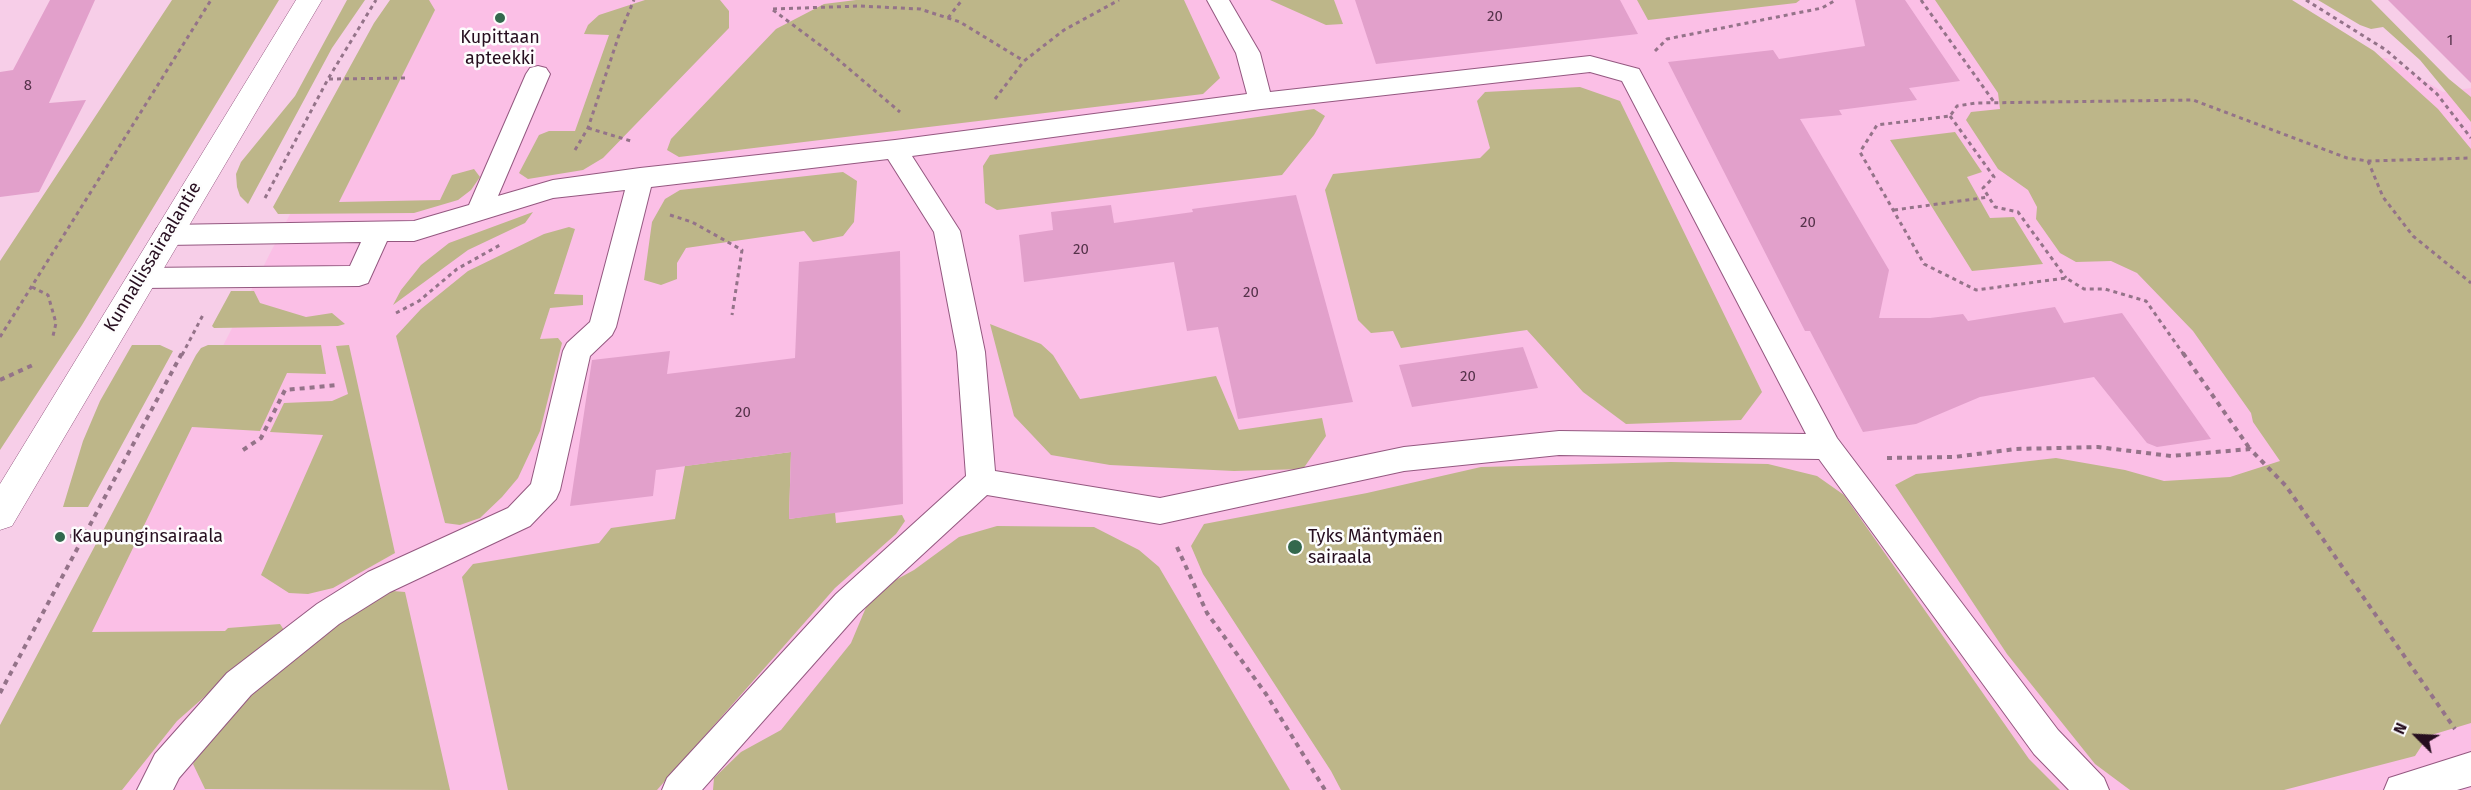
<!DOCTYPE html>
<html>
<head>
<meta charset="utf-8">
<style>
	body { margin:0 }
	#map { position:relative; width:2471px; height:790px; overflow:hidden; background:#f7cee8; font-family:"Fira Sans",sans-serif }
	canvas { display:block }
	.north { position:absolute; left:2387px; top:706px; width:60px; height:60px; -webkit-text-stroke:4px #fdfdfd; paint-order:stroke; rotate:294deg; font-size:16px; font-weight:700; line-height:24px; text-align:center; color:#260e1f }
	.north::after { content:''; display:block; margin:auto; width:21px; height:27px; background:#260e1f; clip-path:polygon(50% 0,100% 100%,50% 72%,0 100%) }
</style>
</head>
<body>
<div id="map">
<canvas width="2471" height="790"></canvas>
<div class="north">N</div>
</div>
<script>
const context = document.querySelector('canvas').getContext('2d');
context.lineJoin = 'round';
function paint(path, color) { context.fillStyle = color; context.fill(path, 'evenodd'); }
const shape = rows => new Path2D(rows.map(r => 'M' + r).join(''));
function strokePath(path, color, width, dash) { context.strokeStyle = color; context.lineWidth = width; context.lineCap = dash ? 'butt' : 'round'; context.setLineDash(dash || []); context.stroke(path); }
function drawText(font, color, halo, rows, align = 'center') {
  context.font = font + ' "Fira Sans",sans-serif'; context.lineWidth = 5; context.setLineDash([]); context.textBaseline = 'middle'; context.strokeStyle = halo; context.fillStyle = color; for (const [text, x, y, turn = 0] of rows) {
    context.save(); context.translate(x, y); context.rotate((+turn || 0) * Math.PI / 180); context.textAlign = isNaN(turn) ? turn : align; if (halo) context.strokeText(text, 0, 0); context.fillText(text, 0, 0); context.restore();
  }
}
const built = shape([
	[399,0,2105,0,2276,58,2387,58,2443,92,2471,88,2471,790,0,790,0,784]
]);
const green = shape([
	[172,0,279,0,82,325,0,450,0,261],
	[347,0,365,0,332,48,248,204,240,196,237,187,236,174,241,162,295,96],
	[390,0,429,0,435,10,339,202,440,200,452,175,474,169,480,177,471,190,458,200,414,213,278,214,273,207,374,23],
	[645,0,720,0,729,11,729,28,603,158,583,170,528,179,519,173,539,135,549,131,575,131,609,35,584,34,588,25,599,15],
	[856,0,1184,0,1220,78,1203,94,679,157,667,150,671,139,776,29,824,4],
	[1270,0,1334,0,1343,24,1326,25],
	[1637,0,1800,0,1796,3,1648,20],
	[1935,0,2292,0,2374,51,2438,109,2471,149,2471,723,2428,736,2415,756,2284,790,2130,790,2095,764,2007,654,1895,485,1916,474,2056,458,2125,470,2164,481,2230,477,2280,461,2253,422,2251,413,2193,331,2137,273,2111,261,2076,262,2060,253,2036,219,2037,207,2028,190,1998,169,1966,120,1971,112,2000,109,1998,93],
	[2318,0,2371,0,2449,79,2471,97,2471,122,2420,60,2383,27,2371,29,2360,25],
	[1580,87,1620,101,1762,392,1741,420,1626,424,1583,392,1527,330,1401,348,1393,331,1371,333,1358,320,1325,190,1333,174,1480,158,1490,148,1477,101,1485,92],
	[1314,109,1325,116,1314,135,1282,175,997,210,985,203,983,166,990,155],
	[1955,132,1982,172,1967,177,1990,218,2014,217,2043,264,1972,271,1890,140],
	[843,172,857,181,854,222,843,236,813,242,804,231,686,248,677,263,677,279,661,285,644,280,652,222,665,199,680,190],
	[533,212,525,223,468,250,393,305,401,290,421,265,449,243],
	[569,227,575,229,554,294,583,295,583,305,550,308,540,339,558,338,562,343,540,431,518,478,502,497,480,518,460,525,445,523,396,336,421,309,468,271,544,234],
	[231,291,254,291,260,303,306,317,332,313,345,324,338,326,214,328,212,326],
	[990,324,1041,344,1053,355,1080,399,1216,376,1239,430,1322,418,1326,436,1303,469,1234,471,1110,465,1051,455,1014,416],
	[132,345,160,345,173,351,88,507,63,507,83,441,100,401],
	[208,345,321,345,326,374,287,373,260,431,192,427,92,632,225,631,228,628,280,624,284,630,253,654,177,721,122,790,0,790,0,725,196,355,201,348],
	[349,345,395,553,333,588,308,594,289,593,261,575,323,435,270,432,284,403,332,401,348,394,336,346],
	[791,452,789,519,835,512,836,523,902,515,905,521,896,534,835,588,657,790,508,790,462,577,473,564,599,543,611,528,675,519,685,466],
	[1671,462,1768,464,1817,476,1844,495,2029,759,2060,790,1341,790,1331,771,1203,574,1191,546,1204,524,1367,493,1481,467],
	[997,526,1094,527,1139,550,1159,567,1290,790,713,790,714,778,741,752,781,730,851,643,867,605,890,583,914,570,959,537],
	[393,591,405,592,450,790,205,789,193,764,216,728,263,681,349,612]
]);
const building = shape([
	[50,0,95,0,49,103,86,100,39,192,0,197,0,72,13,70],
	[1355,0,1620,0,1638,34,1376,64],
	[1855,0,1905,0,1960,81,1909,88,1917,100,1839,110,1842,115,1800,119,1889,270,1879,318,1930,318,1963,314,1968,321,2055,307,2064,323,2122,313,2211,439,2157,447,2147,443,2094,377,1980,397,1916,424,1863,432,1810,331,1805,331,1668,62,1773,50,1779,59,1865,46],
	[2388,0,2471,0,2471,83],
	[1296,195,1353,402,1238,419,1218,327,1187,331,1174,262,1024,282,1019,235,1053,230,1051,212,1111,205,1114,223,1193,212,1192,209],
	[900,251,903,504,789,519,791,452,656,470,653,496,570,506,592,360,670,351,667,374,795,358,799,262],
	[1523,347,1538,388,1412,407,1399,365]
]);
const pathFar1 = shape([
	[1921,0,1994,102],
	[2306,0,2386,50,2437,94,2471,138],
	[773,9,860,6,920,9,960,22,1024,61],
	[773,10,828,51,900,112],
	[948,18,962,0],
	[1655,51,1667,39,1822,8,1836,0],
	[329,79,409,78],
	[995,99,1024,61,1064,30,1119,0],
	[1950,116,1994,177,1983,188,1995,207,2018,212,2066,278],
	[588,128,631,141],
	[575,150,588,128,619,35,634,0],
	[2368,161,2383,197,2413,236,2471,283],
	[265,198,328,79,376,0],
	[1894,210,1989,197],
	[670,215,692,222,742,250,732,315],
	[32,287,48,295,56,323,53,336],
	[396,313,419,301,457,269,500,245],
	[0,337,211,0],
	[182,355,204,313],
	[2184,355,2146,301,2105,289,2084,289,2066,278,1976,290,1924,264,1860,152,1877,125,1950,116,1957,106,1976,103,2193,100,2347,158,2368,161,2471,158]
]);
const path = shape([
	[2183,353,2250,449],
	[0,380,35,364],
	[243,450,261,438,285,390,338,385],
	[1887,458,1954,457,2016,449,2098,447,2171,456,2250,449,2286,486,2455,729],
	[60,537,85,535],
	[1177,547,1207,613,1266,694,1325,790],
	[0,693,182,353]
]);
const lane = shape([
	[1207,0,1229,0,1260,53,1270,92,1590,56,1639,69,1837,438,2058,730,2104,778,2109,790,2069,790,2034,754,1819,459,1559,455,1404,471,1160,524,987,495,858,614,702,790,662,790,667,778,836,594,966,476,957,352,934,232,888,159,651,187,616,327,612,335,590,356,560,490,556,499,530,526,390,592,339,624,251,695,179,778,173,790,137,790,155,754,227,673,317,604,368,572,508,508,531,484,563,351,567,343,590,322,625,190,553,198,414,241,387,241,368,283,359,286,140,288,131,285,127,278,131,271,140,268,350,266,361,242,166,245,157,242,153,235,157,228,166,225,414,221,469,205,526,74,530,68,538,66,546,68,550,74,498,196,553,180,640,168,895,140,1247,94,1236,53,1207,0],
	[1590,72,1622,81,1806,434,1559,431,1404,447,1160,498,995,471,985,352,960,231,912,156,1261,109,1590,72],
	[2471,752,2471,786,2457,790,2384,790,2389,778,2471,752]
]);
const secondary = shape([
	[296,0,322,0,12,526,0,530,0,484,296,0]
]);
const markers = [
	[500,18,6,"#33684d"],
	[60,537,6,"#33684d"],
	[1295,547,8,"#33684d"]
];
const numberNames = [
	["20",1495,17],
	["1",2450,41],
	["8",28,86],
	["20",1808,223],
	["20",1081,250],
	["20",1251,293],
	["20",1468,377],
	["20",743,413]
];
const poiNames = [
	["Kupittaan",500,38,"center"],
	["apteekki",500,59,"center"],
	["Kaupunginsairaala",72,537],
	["Tyks Mäntymäen",1308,537],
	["sairaala",1308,558]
];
const streetNames = [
	["Kunnallissairaalantie",153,257,-59]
];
paint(built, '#fbbfe6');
paint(green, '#bdb689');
paint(building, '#e2a0cb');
strokePath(lane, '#945880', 2);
strokePath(secondary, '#945880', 1);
strokePath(pathFar1, '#947389', 3, [4, 4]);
strokePath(path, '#947389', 4, [5, 5]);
paint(lane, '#fff');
paint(secondary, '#fff');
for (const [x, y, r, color] of markers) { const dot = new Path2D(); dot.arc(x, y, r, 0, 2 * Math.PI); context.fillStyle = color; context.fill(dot); strokePath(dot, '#fdfdfd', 2); }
drawText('15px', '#55324a', null, numberNames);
drawText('18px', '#260e1f', '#fdfdfd', poiNames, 'left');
drawText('18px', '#260e1f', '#fdfdfd', streetNames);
</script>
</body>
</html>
